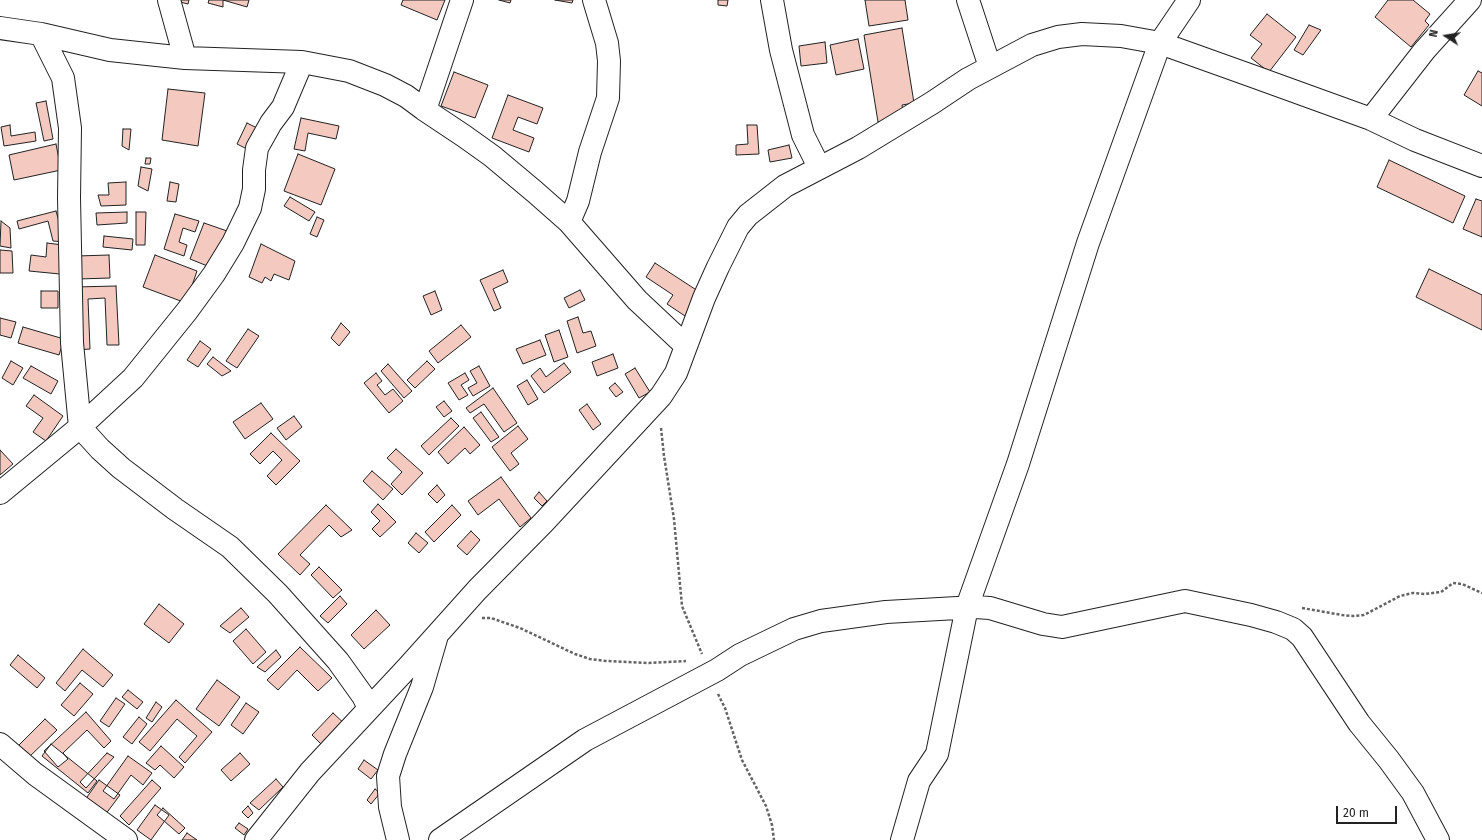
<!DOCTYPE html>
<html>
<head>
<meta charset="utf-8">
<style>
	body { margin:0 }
	#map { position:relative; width:1482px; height:840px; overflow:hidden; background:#fff; font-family:"Fira Sans",sans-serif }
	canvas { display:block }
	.north { position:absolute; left:1426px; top:16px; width:40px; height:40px; -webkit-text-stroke:3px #fff; paint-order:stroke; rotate:282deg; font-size:11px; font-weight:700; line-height:16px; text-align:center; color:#222 }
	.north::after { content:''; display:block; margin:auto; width:14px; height:18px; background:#222; clip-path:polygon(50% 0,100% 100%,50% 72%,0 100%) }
	.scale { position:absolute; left:1336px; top:806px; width:61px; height:18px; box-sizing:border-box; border:2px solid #222; border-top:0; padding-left:5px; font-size:12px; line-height:14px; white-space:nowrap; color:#222; -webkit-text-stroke:3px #fff; paint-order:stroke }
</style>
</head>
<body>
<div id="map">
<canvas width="1482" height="840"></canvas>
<div class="north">N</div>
<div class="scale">20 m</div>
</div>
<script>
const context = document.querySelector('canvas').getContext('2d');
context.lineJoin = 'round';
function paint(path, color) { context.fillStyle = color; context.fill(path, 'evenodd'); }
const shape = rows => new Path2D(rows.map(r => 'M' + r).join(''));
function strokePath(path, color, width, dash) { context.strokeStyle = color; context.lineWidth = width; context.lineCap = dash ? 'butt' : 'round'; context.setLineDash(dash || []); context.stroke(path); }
const building = shape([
	[176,0,189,0,188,4,176,1,176,0],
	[209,0,249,0,247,7,223,0,223,7,208,3,209,0],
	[403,0,445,0,437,20,401,5,403,0],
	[499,0,511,0,510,3,499,0],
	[555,0,573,0,572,3,555,0],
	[718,0,728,0,727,6,718,5,718,0],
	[865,0,905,0,908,20,869,26,865,0],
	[1388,0,1413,0,1430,14,1425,21,1429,25,1411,47,1375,17,1388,0],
	[1267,14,1296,37,1269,72,1251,58,1262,44,1250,35,1267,14],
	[1309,25,1321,30,1303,55,1294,50,1309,25],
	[902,28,914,103,902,105,904,118,878,122,864,35,902,28],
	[858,39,864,69,836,75,830,45,858,39],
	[825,42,827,63,801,66,799,46,825,42],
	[1478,71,1482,73,1482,106,1464,95,1478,71],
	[454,72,488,85,475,118,441,106,454,72],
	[168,89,205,93,198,146,162,140,168,89],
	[508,95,543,108,537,124,518,117,513,130,534,138,529,152,492,138,508,95],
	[46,101,53,139,44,141,36,103,46,101],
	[301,118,339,126,336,139,308,133,305,151,294,149,301,118],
	[247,123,259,129,249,150,237,144,247,123],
	[10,125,11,136,35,132,36,141,4,146,1,127,10,125],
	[747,125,757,125,759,154,736,155,736,145,748,144,747,125],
	[123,129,131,129,129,150,122,146,123,129],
	[56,144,61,170,14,180,9,155,56,144],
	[789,145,792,158,770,162,768,150,789,145],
	[298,154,335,169,321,205,284,191,298,154],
	[146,158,151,158,150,164,145,164,146,158],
	[1389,160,1465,196,1453,223,1377,187,1389,160],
	[141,167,152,169,148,191,138,186,141,167],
	[126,182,126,205,101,206,98,195,109,195,108,183,126,182],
	[170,182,179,184,176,202,167,201,170,182],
	[290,197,315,212,309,221,284,206,290,197],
	[1476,199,1482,201,1482,237,1463,229,1476,199],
	[56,211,65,242,53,241,48,221,19,229,17,221,56,211],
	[127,212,127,223,97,225,96,213,127,212],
	[136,212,146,212,145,245,136,245,136,212],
	[175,214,199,221,195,232,183,228,179,242,187,245,184,256,164,249,175,214],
	[317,217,324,220,317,237,310,234,317,217],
	[1,221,10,228,11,248,0,246,1,221],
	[204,223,230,232,215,269,190,259,204,223],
	[104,236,133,239,132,250,103,247,104,236],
	[47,243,63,245,60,274,29,271,31,255,46,257,47,243],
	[261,244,295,261,289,280,274,274,271,281,265,277,262,283,249,277,261,244],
	[0,250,12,251,13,273,0,273,0,250],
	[109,255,110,278,78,279,77,256,109,255],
	[155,255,197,271,186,303,143,287,155,255],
	[655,263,701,293,685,316,667,304,673,295,646,277,655,263],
	[1429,269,1482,295,1482,330,1416,297,1429,269],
	[503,270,508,282,493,289,501,308,494,311,480,280,503,270],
	[116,286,119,345,107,345,105,298,88,299,90,349,77,350,75,287,116,286],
	[580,290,585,300,569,308,564,298,580,290],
	[41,291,58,291,58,308,41,308,41,291],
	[435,291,442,310,431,315,423,296,435,291],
	[578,317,583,333,591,331,596,346,577,353,567,321,578,317],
	[0,318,16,322,11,338,0,335,0,318],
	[341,323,350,332,339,346,331,338,341,323],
	[461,325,471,337,438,363,429,351,461,325],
	[23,327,64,339,59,355,18,343,23,327],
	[248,329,259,336,237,368,226,361,248,329],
	[559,330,568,357,554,362,545,335,559,330],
	[540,340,546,355,523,364,516,349,540,340],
	[200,341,211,349,198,367,187,360,200,341],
	[613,354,618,368,597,376,592,362,613,354],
	[213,357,231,371,222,376,207,364,213,357],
	[11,361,23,368,13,385,2,378,11,361],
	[427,361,435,369,415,388,407,380,427,361],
	[564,363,571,372,544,393,531,376,540,368,546,377,564,363],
	[388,364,412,391,404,398,381,371,388,364],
	[31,366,58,381,51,394,23,378,31,366],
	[479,366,490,386,473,396,468,388,477,383,470,371,479,366],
	[635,368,650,392,639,398,625,374,635,368],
	[376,373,382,381,377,385,385,395,393,389,403,401,389,413,364,383,376,373],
	[465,373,469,380,461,385,468,395,459,400,448,383,465,373],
	[527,380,538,399,528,405,517,386,527,380],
	[615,383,623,392,616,397,609,388,615,383],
	[493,388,517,423,504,432,484,404,470,413,466,408,493,388],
	[34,395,63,416,46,441,33,432,43,418,26,406,34,395],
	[444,401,452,411,444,417,436,407,444,401],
	[261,403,273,419,245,439,233,422,261,403],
	[587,404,601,424,593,430,579,410,587,404],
	[481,412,499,437,491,442,473,418,481,412],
	[294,416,302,427,286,440,277,428,294,416],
	[451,418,459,426,429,455,421,446,451,418],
	[518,426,528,439,511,453,519,464,510,471,492,447,518,426],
	[464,427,480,445,470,454,465,448,448,464,438,452,464,427],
	[271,433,300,461,276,485,267,476,282,460,273,451,260,464,250,454,271,433],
	[396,449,423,473,402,495,391,484,402,472,387,458,396,449],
	[0,450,13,464,0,475,0,450],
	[372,471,393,489,383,500,363,481,372,471],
	[501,477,531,518,520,527,499,499,478,515,468,501,501,477],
	[437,485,445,495,437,503,428,494,437,485],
	[539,492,547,501,542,506,534,498,539,492],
	[378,504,396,522,380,537,372,529,380,521,371,512,378,504],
	[326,505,352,530,341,537,329,525,300,555,310,564,300,575,278,554,326,505],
	[452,505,461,515,434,542,425,532,452,505],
	[471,531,480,540,467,555,457,546,471,531],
	[416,533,428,543,419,553,408,543,416,533],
	[319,567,342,590,333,598,311,575,319,567],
	[340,596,347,604,328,623,320,616,340,596],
	[159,604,184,624,169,643,144,624,159,604],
	[241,608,249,617,230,633,220,626,241,608],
	[376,610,390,625,364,649,351,635,376,610],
	[246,629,266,652,253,664,233,641,246,629],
	[300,647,332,678,318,691,297,670,278,690,267,680,300,647],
	[83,649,113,675,103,687,82,670,65,691,56,683,83,649],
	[276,650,281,657,265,672,257,667,276,650],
	[18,655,45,678,37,688,10,665,18,655],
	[217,680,240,697,219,726,196,709,217,680],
	[80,683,93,694,74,716,61,705,80,683],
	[128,690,143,702,137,709,122,697,128,690],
	[116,698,125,704,109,727,100,721,116,698],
	[176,700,212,732,185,763,179,757,197,736,177,719,150,751,139,742,176,700],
	[156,702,162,707,152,722,146,718,156,702],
	[246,703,259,712,243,734,231,725,246,703],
	[86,712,111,741,104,748,87,730,63,753,68,759,58,767,44,751,86,712],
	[333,713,347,726,326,749,312,735,333,713],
	[139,717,147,724,132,744,123,737,139,717],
	[45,719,57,730,26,760,15,749,45,719],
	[51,744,97,781,88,793,42,756,51,744],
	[161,746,184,767,174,778,160,765,155,770,146,763,161,746],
	[107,753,114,757,86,788,80,782,107,753],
	[240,753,250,764,231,781,221,770,240,753],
	[128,756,152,773,143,785,131,775,114,799,103,791,128,756],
	[364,760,378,770,371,779,358,769,364,760],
	[276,779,283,787,259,810,250,803,276,779],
	[99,780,120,795,105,815,85,800,99,780],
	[152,780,161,788,129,825,120,816,152,780],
	[375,789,380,793,371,804,367,800,375,789],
	[155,805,169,815,151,840,137,830,155,805],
	[248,806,253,813,248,818,242,812,248,806],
	[163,808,185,828,179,834,157,815,163,808],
	[239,823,248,829,244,835,235,828,239,823],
	[187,833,197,840,182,840,187,833]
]);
const path = shape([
	[661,428,664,456,674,519,682,606,702,654],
	[1302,608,1342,615,1353,616,1364,615,1400,596,1413,593,1425,594,1441,592,1453,583,1462,584,1482,593],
	[482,618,491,618,520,628,575,654,590,659,606,661,649,663,686,661],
	[718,694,725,708,742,760,766,806,772,825,774,840]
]);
const minor = shape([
	[169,0,185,58],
	[772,0,781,50,803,135,819,167],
	[968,0,990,67],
	[0,28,41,34,110,50,185,58,302,62,349,71,385,85,406,96,425,110,464,136,492,156,535,192,569,222,637,300,686,346],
	[41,34,63,78,70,128,69,198,72,343,80,427,100,449,121,468,175,509,230,547,278,594,338,661,363,696,369,708],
	[425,110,462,0],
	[1371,119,1424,51,1470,0],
	[569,222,578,201,590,152,608,98,609,61,607,43,594,0],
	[0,493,80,427,133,378,187,311,214,274,233,243,250,208,254,189,254,170,257,148,271,123,283,107,302,62],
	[0,744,35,774,126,840],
	[256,840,310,772,408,667,477,590,544,522,661,396,676,373,704,298,718,267,738,227,748,215,785,186,858,148,932,103,968,79,1032,45,1058,37,1082,34,1121,36,1160,43,1255,77,1371,119,1415,140,1482,166],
	[398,840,390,807,388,776,395,754,422,687,436,639],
	[440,840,585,740,717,670,740,655,794,629,821,621,886,612,975,607,990,608,1043,624,1062,627,1185,601,1251,615,1276,622,1293,629,1302,637,1359,723,1389,760,1413,793,1438,840],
	[902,840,919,781,937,754,967,607,1018,464,1088,243,1160,43,1189,0]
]);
paint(building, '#f3c9c0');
strokePath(building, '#222', 1);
strokePath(minor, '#222', 24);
strokePath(path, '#646464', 2.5, [3, 2]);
strokePath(minor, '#fff', 22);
</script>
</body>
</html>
